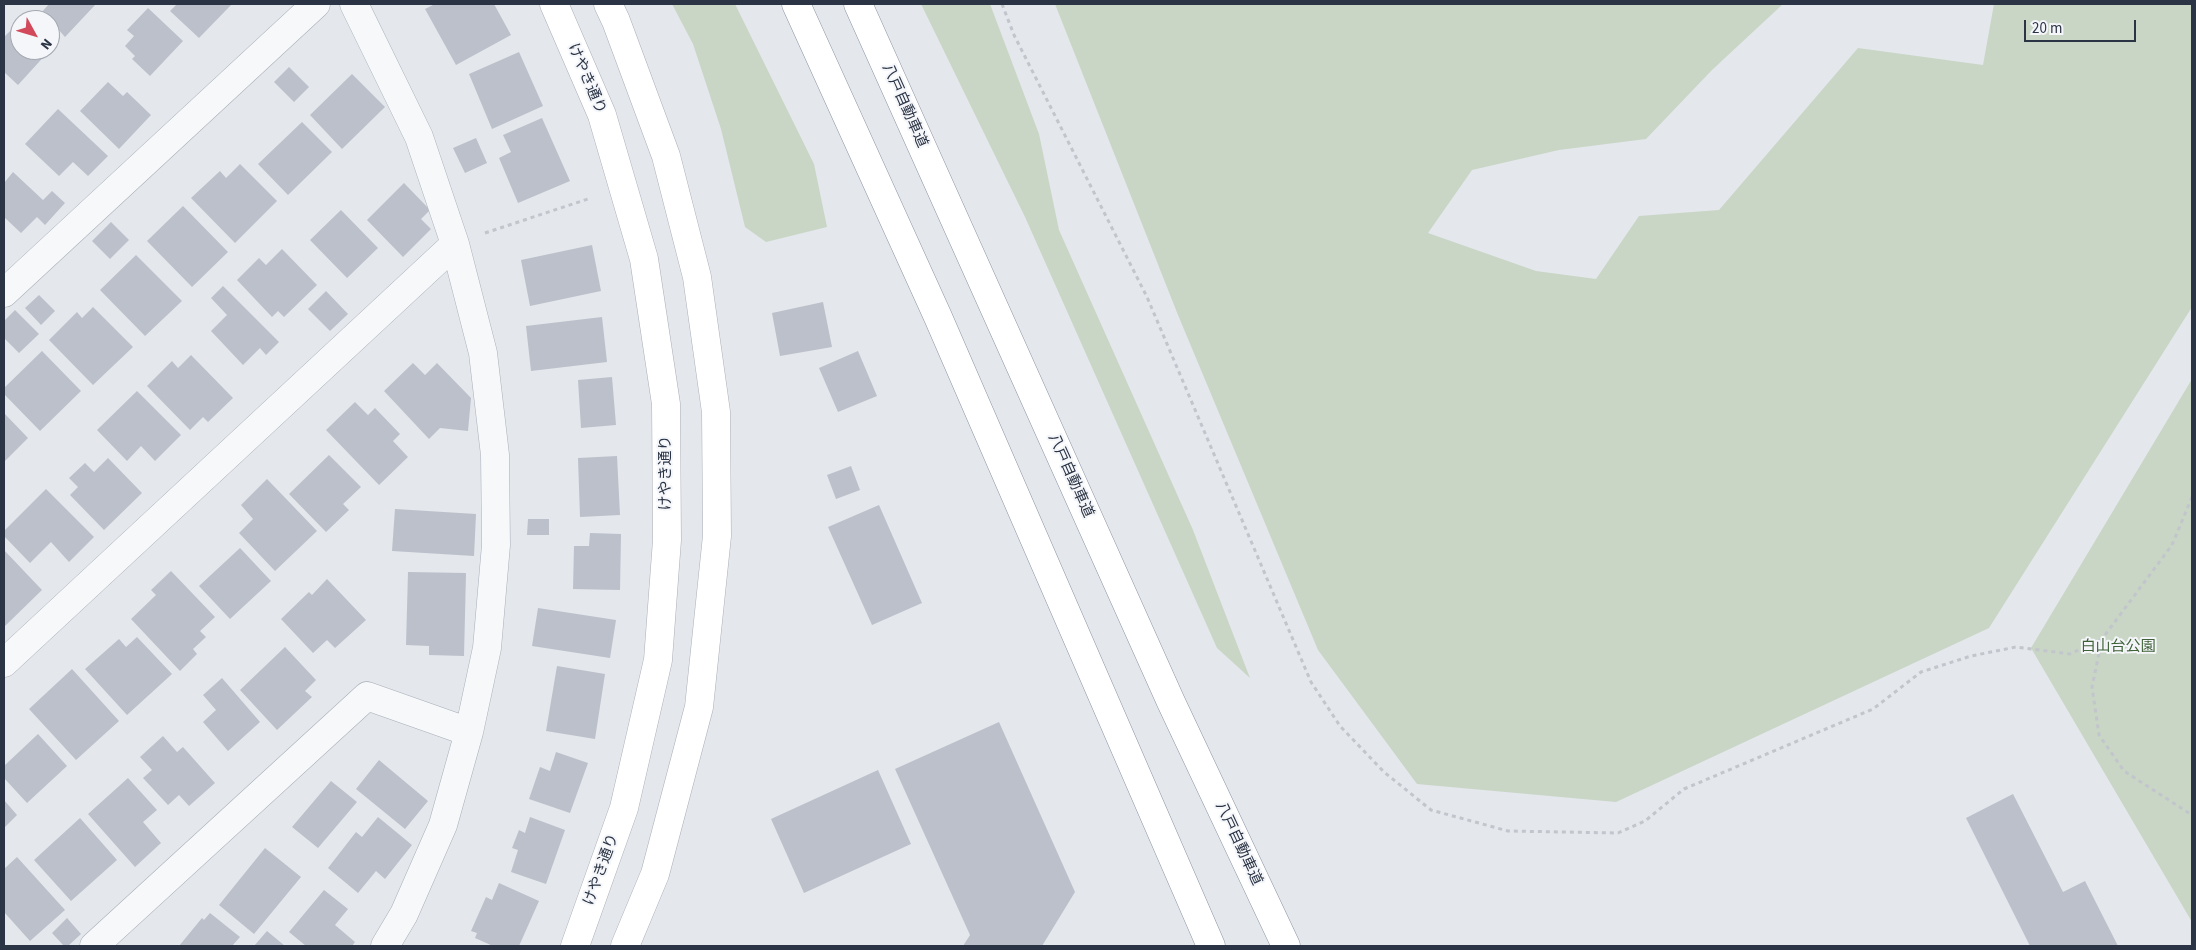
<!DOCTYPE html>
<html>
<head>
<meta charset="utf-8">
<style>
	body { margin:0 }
	#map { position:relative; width:2196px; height:950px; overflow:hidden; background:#e4e7ec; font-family:"Source Sans 3",sans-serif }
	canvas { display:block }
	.frame { position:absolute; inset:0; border:5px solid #2b3445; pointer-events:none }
	.north { position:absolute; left:10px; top:10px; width:50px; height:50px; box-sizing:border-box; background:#f4f6f9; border:1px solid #a4a8b1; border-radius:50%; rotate:129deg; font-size:14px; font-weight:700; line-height:20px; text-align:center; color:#2b3445 }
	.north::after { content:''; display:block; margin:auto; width:18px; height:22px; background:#d1495b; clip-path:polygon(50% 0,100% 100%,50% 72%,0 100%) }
	.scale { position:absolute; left:2024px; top:20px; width:112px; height:22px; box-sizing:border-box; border:2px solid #2b3445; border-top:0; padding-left:6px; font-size:15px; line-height:18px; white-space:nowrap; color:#2b3445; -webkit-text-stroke:4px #f4f6f9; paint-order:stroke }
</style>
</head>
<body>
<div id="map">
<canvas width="2196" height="950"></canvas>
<div class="frame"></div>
<div class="north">N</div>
<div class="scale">20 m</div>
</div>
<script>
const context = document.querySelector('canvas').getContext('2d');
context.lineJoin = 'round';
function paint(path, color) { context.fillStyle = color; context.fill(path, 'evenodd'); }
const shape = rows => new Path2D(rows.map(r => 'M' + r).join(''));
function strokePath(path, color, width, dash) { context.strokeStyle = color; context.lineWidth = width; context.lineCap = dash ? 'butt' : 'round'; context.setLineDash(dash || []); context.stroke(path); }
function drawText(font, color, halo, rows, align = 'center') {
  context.font = font + ' "Source Sans 3","Noto Sans JP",sans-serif'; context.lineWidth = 4; context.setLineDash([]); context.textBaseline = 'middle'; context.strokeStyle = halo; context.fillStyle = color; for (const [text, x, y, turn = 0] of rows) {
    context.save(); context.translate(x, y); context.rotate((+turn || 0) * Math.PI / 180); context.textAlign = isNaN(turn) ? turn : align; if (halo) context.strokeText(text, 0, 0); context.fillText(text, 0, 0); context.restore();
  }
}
const green = shape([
	[672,4,735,4,814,164,827,227,766,242,745,227,721,129,693,44],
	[921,4,990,4,1039,134,1059,230,1193,530,1250,678,1217,648,1025,217],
	[1055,4,1783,4,1712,70,1646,139,1559,150,1472,170,1428,233,1536,271,1596,279,1639,216,1719,210,1858,48,1983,65,1994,4,2192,4,2192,307,1989,628,1616,802,1417,784,1318,650,1178,315],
	[2192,379,2192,922,2031,648]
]);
const building = shape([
	[49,4,96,4,65,37,50,20,41,13],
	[177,4,232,4,199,38,170,11],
	[435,4,494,4,511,35,456,65,425,9],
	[148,8,183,41,150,76,132,59,135,56,125,46,134,36,127,30],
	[14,27,20,33,20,50,49,51,18,85,4,72,4,37],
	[519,52,543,106,492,129,469,74],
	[289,67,309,87,294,102,274,82],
	[352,74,385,107,342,149,310,115],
	[108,82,123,96,127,92,151,115,119,149,80,111],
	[58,109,108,156,88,176,73,162,59,176,25,144],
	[542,118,570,181,518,203,499,158,511,152,503,135],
	[302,122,332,152,288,195,258,164],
	[476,138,487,163,465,173,453,148],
	[240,164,277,201,235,243,191,198,220,171,226,178],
	[13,172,43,200,52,191,65,203,45,225,37,217,21,233,4,217,4,183],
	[404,183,430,210,421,219,431,229,403,257,367,220],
	[183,206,228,252,192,287,147,241],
	[341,210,378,248,347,278,310,240],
	[111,222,129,240,110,259,92,241],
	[592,245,601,291,530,306,521,260],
	[282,249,317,285,284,317,278,311,272,317,237,280,259,258,266,265],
	[136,255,182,301,145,336,100,290],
	[223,286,279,342,266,355,260,348,243,365,211,331,227,315,211,298],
	[326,291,348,314,330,331,308,309],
	[39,295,55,311,41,325,25,308],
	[823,302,832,347,780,356,772,313],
	[93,307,133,347,93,385,49,340,77,312,82,318],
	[15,310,39,334,19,353,4,338,4,321],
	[602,317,607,362,531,371,526,326],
	[42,351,81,391,40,431,4,394,4,388],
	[858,351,877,396,838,412,819,368],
	[191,355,233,398,208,422,203,417,190,430,147,386,172,361,178,368],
	[413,363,425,375,437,363,471,398,468,431,440,428,429,439,384,391],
	[612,377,616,425,581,428,578,380],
	[137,391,181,435,155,461,141,446,127,461,97,430],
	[355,402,368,415,375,408,400,434,393,441,408,457,379,485,326,430],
	[4,413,28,438,4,462],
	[329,455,361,487,343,504,349,510,326,532,289,494],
	[617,456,620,515,580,517,578,458],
	[108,458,142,493,104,530,70,495,78,487,69,478,85,463,94,472],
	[851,466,860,490,836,499,827,475],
	[267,479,317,531,275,571,239,533,253,519,241,505],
	[46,489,94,537,69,562,51,542,30,563,4,536,4,531],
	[879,505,922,603,872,625,828,527],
	[395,509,476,514,474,556,392,551],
	[528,519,549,519,549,535,527,535],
	[590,533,621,534,620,590,573,589,574,546,589,546],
	[240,548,271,581,230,619,199,586],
	[4,550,42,590,4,627],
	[171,571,215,617,200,631,206,637,193,649,197,654,180,671,131,619,156,595,151,590],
	[408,572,466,573,464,656,429,655,429,646,406,645],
	[327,579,366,620,335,648,327,640,313,653,281,619,309,592,312,595],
	[538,608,616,620,610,658,532,646],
	[137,637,172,674,127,715,85,669,119,639,126,647],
	[285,647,316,680,305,691,312,697,277,730,240,690],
	[557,666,605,674,595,739,546,731],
	[72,669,119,721,76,760,29,709],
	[222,678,260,722,228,751,203,722,216,710,203,695],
	[999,722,1075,892,1042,946,963,946,970,935,895,769],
	[38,734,67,766,27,803,4,778,4,766],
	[163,736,177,752,183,747,215,783,189,806,179,795,168,805,143,778,152,770,140,757],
	[556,752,588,763,570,813,529,799,540,767,550,771],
	[379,760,428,801,405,829,356,789],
	[878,770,911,844,804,893,771,819],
	[128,778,157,810,143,822,161,843,135,867,88,814],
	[331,781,357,802,318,848,292,827],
	[2013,794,2063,892,2085,881,2118,946,2030,946,1966,818],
	[4,800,17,815,4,828],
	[378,817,412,845,385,879,376,871,358,893,328,868,356,832,362,837],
	[530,817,565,830,546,884,511,872,518,850,512,848,519,830,525,833],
	[80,818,117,860,71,901,34,860],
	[265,848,301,877,254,934,219,905],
	[17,857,65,910,30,941,4,912,4,869],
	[499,883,539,901,519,946,493,946,475,938,477,933,471,931,486,897,492,900],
	[324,890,348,909,335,925,355,942,352,946,306,946,289,932],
	[210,913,240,937,232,946,179,946,202,918,204,920],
	[67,918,81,934,68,946,64,946,52,933],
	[267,931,285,946,254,946]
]);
const path = shape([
	[1002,4,1014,35,1147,297,1311,682,1340,726,1384,772,1431,810,1508,831,1618,833,1645,821,1684,789,1873,709,1921,672,1971,656,2016,647,2070,654,2102,639],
	[485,233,591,198],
	[2192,497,2172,545,2102,639,2092,687,2099,735,2124,771,2192,815]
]);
const street = shape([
	[354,4,419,137,455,244,483,353,495,455,496,545,487,648,469,732,443,825,404,914,385,946],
	[4,293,316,4],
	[4,663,455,244],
	[94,946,367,696,469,732]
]);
const secondary = shape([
	[554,4,602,115,644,259,666,404,667,540,658,660,624,808,575,946],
	[608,4,616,21,666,156,697,277,716,412,717,536,699,707,655,874,625,946]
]);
const highway = shape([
	[796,4,938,317,1211,946],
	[858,4,1171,702,1286,946]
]);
const streetNames = [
	["けやき通り",586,79,67],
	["八戸自動車道",904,106,66],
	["けやき通り",667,473,-90],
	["八戸自動車道",1070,476,66],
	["八戸自動車道",1238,844,65],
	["けやき通り",602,870,-70]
];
const parkNames = [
	["白山台公園",2118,648]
];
paint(green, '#c9d6c5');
paint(building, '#bbc0ca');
strokePath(street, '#a9aeb7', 29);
strokePath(secondary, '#a9aeb7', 29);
strokePath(highway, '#8b94a3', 29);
strokePath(path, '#c2c5cb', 3, [4, 4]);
strokePath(street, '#f7f8fa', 28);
strokePath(secondary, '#fff', 28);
strokePath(highway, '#fff', 28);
drawText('15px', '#2b3445', '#f4f6f9', streetNames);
drawText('15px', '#3f6138', '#f4f6f9', parkNames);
</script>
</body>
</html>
